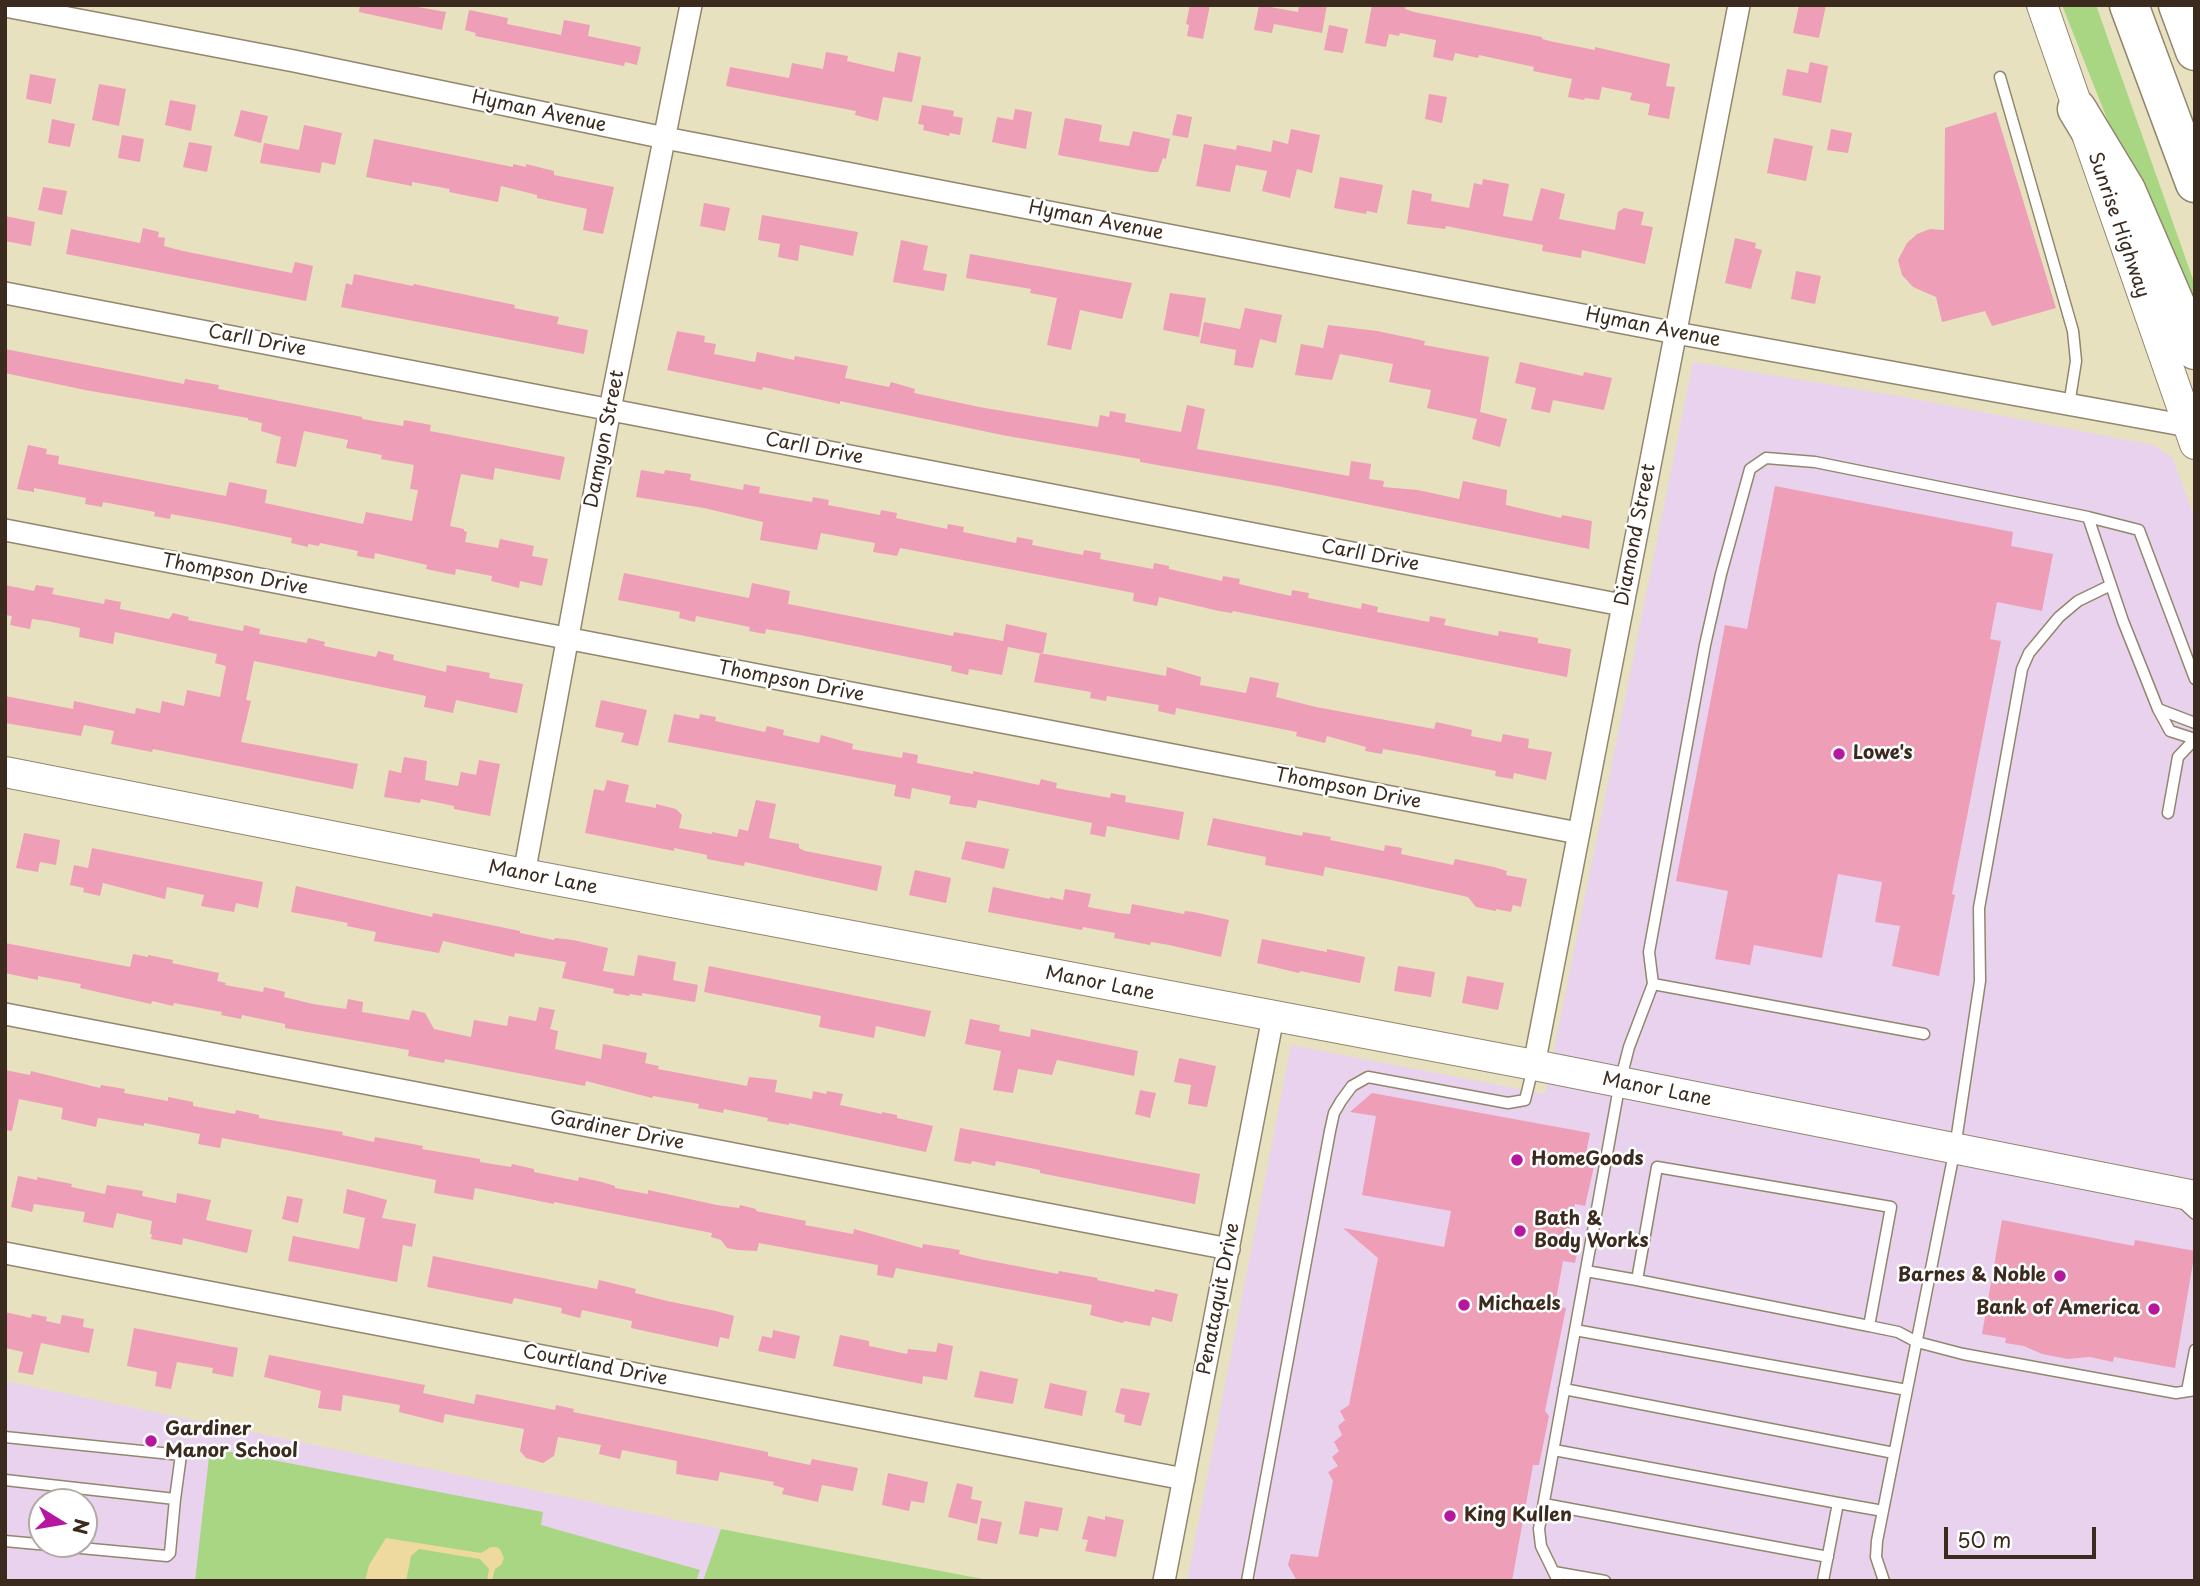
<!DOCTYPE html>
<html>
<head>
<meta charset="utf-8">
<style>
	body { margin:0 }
	#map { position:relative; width:2200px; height:1586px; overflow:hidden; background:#e8e1bf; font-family:"Playpen Sans",sans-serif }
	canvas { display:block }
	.frame { position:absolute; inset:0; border:7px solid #3b2a1e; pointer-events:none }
	.north { position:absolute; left:28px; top:1488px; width:70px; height:70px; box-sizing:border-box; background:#fff; border:2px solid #b1aaa5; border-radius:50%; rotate:101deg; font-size:19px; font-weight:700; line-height:28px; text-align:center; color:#3b2a1e }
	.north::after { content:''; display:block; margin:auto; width:24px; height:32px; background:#b5179e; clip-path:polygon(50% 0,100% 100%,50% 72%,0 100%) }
	.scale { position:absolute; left:1944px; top:1527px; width:152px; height:32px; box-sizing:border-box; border:4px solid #3b2a1e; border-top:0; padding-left:9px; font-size:21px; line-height:24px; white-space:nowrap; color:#3b2a1e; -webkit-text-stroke:5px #fff; paint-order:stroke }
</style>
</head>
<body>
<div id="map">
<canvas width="2200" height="1586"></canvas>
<div class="frame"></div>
<div class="north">N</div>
<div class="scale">50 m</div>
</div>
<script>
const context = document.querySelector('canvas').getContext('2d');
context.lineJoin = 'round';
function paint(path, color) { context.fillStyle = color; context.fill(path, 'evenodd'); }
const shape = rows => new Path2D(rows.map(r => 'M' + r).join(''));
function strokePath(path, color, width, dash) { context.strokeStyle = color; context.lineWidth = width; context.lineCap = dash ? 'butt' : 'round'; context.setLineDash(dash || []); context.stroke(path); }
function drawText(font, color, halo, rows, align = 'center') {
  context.font = font + ' "Playpen Sans",sans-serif'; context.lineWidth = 5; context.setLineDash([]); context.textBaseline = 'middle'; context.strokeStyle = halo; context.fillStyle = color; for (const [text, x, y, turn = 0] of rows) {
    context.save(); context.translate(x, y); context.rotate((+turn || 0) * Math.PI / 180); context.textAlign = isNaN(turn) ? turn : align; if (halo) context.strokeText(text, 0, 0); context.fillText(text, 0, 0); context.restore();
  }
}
const built = shape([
	[1693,362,1904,397,2153,445,2172,457,2195,518,2195,1581,1187,1581,1291,1045,1545,1094],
	[5,1381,721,1529,703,1581,5,1581],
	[42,1502,84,1502,84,1544,42,1544]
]);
const green = shape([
	[2062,5,2096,5,2195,285,2195,330,2117,144],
	[210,1448,543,1512,541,1525,700,1570,696,1581,195,1581],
	[721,1529,993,1581,703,1581]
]);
const sand = shape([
	[386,1538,481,1553,491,1547,496,1547,500,1549,504,1558,501,1565,495,1569,492,1581,487,1581,489,1569,480,1559,419,1549,411,1556,406,1581,365,1581,369,1565]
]);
const building = shape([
	[360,5,407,5,446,12,442,30,359,12],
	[1190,5,1210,5,1203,39,1187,36,1189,25,1186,24],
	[1259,5,1298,12,1299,5,1327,5,1322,33,1274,24,1272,33,1254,30],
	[1372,5,1406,5,1405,9,1414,12,1542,37,1542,39,1554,42,1595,50,1595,47,1670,64,1666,86,1675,87,1669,119,1648,115,1650,104,1630,100,1632,93,1602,87,1599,100,1585,98,1584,100,1568,97,1572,79,1533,71,1534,67,1479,55,1478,58,1455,53,1453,61,1433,57,1436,40,1400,33,1399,36,1389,34,1386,47,1365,43],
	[1799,5,1826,5,1819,38,1793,33],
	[469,10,508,18,507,24,561,35,564,20,590,25,588,36,641,47,637,65,625,62,624,66,475,36,476,33,465,30],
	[1329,25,1348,29,1343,53,1324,50],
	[826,52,848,56,847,61,894,72,898,52,921,57,912,102,883,97,878,121,855,115,856,111,726,86,730,67,789,78,792,63,823,69],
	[1810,62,1828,66,1821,103,1782,95,1787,69,1808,73],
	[30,74,56,79,51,104,26,99],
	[99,84,126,89,119,126,92,120],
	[1429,94,1447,97,1442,123,1425,119],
	[170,100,196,105,191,131,165,125],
	[922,105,954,111,953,116,963,118,960,135,950,133,949,136,923,130,924,125,918,124],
	[1015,109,1032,112,1026,149,992,142,997,117,1013,120],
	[241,110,268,116,261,143,234,136],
	[1996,112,2056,308,1992,326,1985,311,1942,322,1936,297,1913,287,1902,275,1898,260,1907,243,1917,234,1930,229,1944,230,1945,128],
	[1177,114,1192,117,1188,138,1172,135],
	[1065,118,1102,125,1099,141,1129,146,1133,131,1170,139,1166,159,1163,158,1158,172,1150,172,1058,155],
	[52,119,75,124,70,147,48,143],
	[304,125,342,133,335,165,322,162,320,173,260,163,264,143,299,150],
	[1291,129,1320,135,1312,173,1297,169,1290,198,1262,191,1267,171,1236,165,1230,192,1196,186,1204,144,1236,150,1237,145,1271,152,1273,140,1288,144],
	[1831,129,1852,133,1848,153,1827,150],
	[122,135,144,139,140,162,118,158],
	[1774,138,1813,146,1806,181,1767,173],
	[374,139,513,167,513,164,526,167,526,164,554,171,554,175,614,187,603,234,583,230,587,209,537,198,537,195,501,186,498,202,449,192,450,189,412,182,412,186,366,177],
	[189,142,212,146,207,172,183,167],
	[1340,177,1383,185,1377,213,1367,211,1366,214,1334,208],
	[1483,179,1509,184,1503,216,1532,221,1541,188,1565,194,1559,219,1615,230,1618,212,1624,208,1644,212,1641,225,1653,227,1645,264,1582,250,1581,258,1542,251,1543,245,1446,226,1445,229,1407,224,1412,190,1432,194,1431,201,1469,208,1474,183,1482,185],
	[43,187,67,191,62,215,38,210],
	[704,203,730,208,725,231,700,226],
	[762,215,858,232,853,256,800,245,798,261,778,257,780,244,758,240],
	[5,216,35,222,31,246,5,241],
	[143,228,159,232,158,237,165,238,164,246,183,251,292,273,295,262,313,266,306,301,66,254,71,229,140,243],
	[1735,238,1756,243,1755,248,1762,250,1751,289,1725,283],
	[901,240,928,246,923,270,947,274,944,291,893,282],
	[970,254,1132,283,1122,319,1080,310,1071,350,1047,345,1057,298,1030,293,1031,289,966,278],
	[1796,271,1821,276,1815,304,1791,299],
	[354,274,413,286,414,284,515,305,514,308,559,317,557,324,588,330,584,354,341,307,346,283,352,285],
	[1170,293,1206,298,1199,337,1163,330],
	[1245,308,1282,315,1276,343,1260,339,1253,368,1234,365,1236,350,1200,343,1204,322,1240,329],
	[1328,325,1377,331,1425,341,1424,345,1489,357,1480,412,1507,419,1500,447,1472,439,1477,419,1427,408,1431,390,1389,382,1393,364,1340,354,1332,380,1295,375,1301,344,1323,348],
	[677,331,705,336,704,342,716,344,714,354,755,362,757,352,794,360,795,356,848,366,845,378,889,387,891,382,915,389,914,393,979,407,1098,427,1100,415,1109,417,1110,411,1126,414,1125,422,1181,432,1187,405,1205,409,1197,449,1349,476,1351,461,1371,464,1369,479,1384,481,1383,487,1418,490,1459,499,1463,481,1507,490,1506,505,1561,518,1562,515,1592,521,1589,549,1277,486,1140,462,1140,459,1002,435,840,401,840,404,763,387,762,390,667,370],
	[5,349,184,384,185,379,219,385,218,389,362,417,362,419,403,426,404,420,431,425,430,431,565,457,560,480,495,468,493,480,461,474,450,526,464,529,464,531,467,532,465,542,498,548,500,539,534,546,532,556,548,559,542,586,520,581,519,588,491,581,492,576,456,569,455,575,426,569,427,565,375,553,374,559,357,556,358,551,320,543,319,546,308,544,308,547,291,543,292,538,220,523,171,514,170,519,154,516,155,512,103,502,102,507,85,504,86,498,34,488,34,492,17,489,28,445,47,449,46,454,59,456,58,464,226,496,229,482,267,490,265,503,363,524,366,512,412,521,418,490,410,489,414,465,381,459,382,455,346,448,348,440,304,431,296,467,276,463,281,437,261,431,262,423,248,420,248,418,85,390,5,373],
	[1520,362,1583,376,1584,372,1612,378,1604,410,1553,400,1550,413,1531,409,1536,388,1515,383],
	[641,470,664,474,665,470,691,474,690,480,743,490,744,484,760,487,759,493,812,502,813,497,829,500,828,505,880,515,881,510,897,513,896,518,947,529,948,524,964,527,963,532,1016,543,1017,537,1033,540,1032,545,1083,555,1084,550,1101,553,1100,559,1153,569,1154,563,1169,566,1169,569,1222,581,1223,576,1240,579,1239,584,1291,596,1292,590,1309,593,1308,598,1361,609,1362,603,1378,607,1377,612,1429,622,1430,616,1446,619,1444,625,1498,636,1499,631,1538,638,1538,643,1571,649,1567,677,1233,611,1232,613,1219,611,1159,597,1157,606,1133,601,1134,593,900,548,897,556,873,552,875,543,821,533,817,550,760,540,763,522,704,508,636,497],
	[1775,486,2013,532,2011,546,2053,554,2042,611,1997,602,1990,639,2001,641,1952,894,1955,895,1939,976,1892,966,1900,926,1875,922,1882,882,1838,874,1822,958,1754,945,1750,965,1715,959,1728,891,1676,881,1725,625,1747,629],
	[624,573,749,598,752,583,790,591,788,604,953,636,954,632,1003,641,1006,624,1047,633,1043,654,1008,647,1002,675,969,669,968,675,951,671,952,666,800,635,766,629,765,634,749,631,750,627,696,616,695,622,679,618,680,612,618,600],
	[5,585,34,591,36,585,54,588,52,594,104,604,105,599,121,602,120,609,169,619,173,613,189,617,188,620,243,631,244,625,260,629,259,634,307,643,308,638,325,642,324,646,376,657,378,651,394,655,393,660,446,672,447,665,490,673,489,678,523,684,517,713,456,700,453,713,424,707,426,696,254,661,246,700,251,701,241,742,358,764,353,789,153,749,152,752,111,744,114,731,84,725,81,736,5,723,5,696,73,709,74,701,135,714,136,708,160,713,162,701,184,706,187,690,220,697,226,666,215,663,217,654,115,632,113,644,79,637,80,628,47,621,32,619,30,629,10,625,12,616,5,615],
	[1040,653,1166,676,1167,667,1201,677,1200,685,1246,693,1250,677,1279,683,1276,697,1316,707,1434,729,1436,722,1472,730,1471,736,1501,742,1503,734,1529,739,1528,748,1552,752,1546,780,1514,773,1513,779,1495,776,1496,771,1417,755,1383,749,1382,754,1365,751,1366,747,1327,736,1325,743,1296,736,1297,732,1176,708,1175,715,1158,711,1159,705,1107,696,1106,701,1090,698,1091,692,1034,682],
	[601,700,647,710,638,746,621,742,624,733,595,727],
	[674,714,699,719,700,714,716,717,715,721,765,732,767,726,784,730,783,735,819,743,821,735,853,744,852,749,902,758,903,752,918,755,917,763,973,774,973,771,1039,785,1041,779,1057,783,1056,788,1110,798,1111,793,1126,796,1125,802,1184,812,1179,840,1107,826,1105,837,1090,834,1092,823,978,800,976,808,949,804,951,796,912,788,910,799,894,796,896,785,668,742],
	[404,757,427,761,425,780,458,786,461,772,476,775,479,760,500,764,490,816,454,809,454,806,421,799,420,803,384,797,389,770,401,773],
	[607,780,629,785,625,802,656,808,656,804,676,809,682,815,679,828,712,834,712,832,737,837,739,829,748,831,756,800,776,804,769,838,799,844,799,848,805,851,882,866,877,891,745,862,744,866,707,859,707,855,674,848,674,851,585,833,594,789,604,791],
	[1213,818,1302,836,1303,832,1331,837,1330,840,1384,851,1385,845,1402,848,1401,854,1453,865,1455,859,1494,867,1507,871,1506,875,1527,879,1521,907,1513,905,1511,912,1496,909,1496,911,1476,907,1468,897,1391,880,1325,867,1323,876,1265,865,1266,857,1207,845],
	[24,833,60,840,56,865,40,862,38,872,16,868],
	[966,841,1009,849,1004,869,961,859],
	[92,848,263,882,258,908,236,903,234,912,201,906,204,895,167,887,165,899,103,883,100,896,83,892,84,888,70,885,74,865,88,868],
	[915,870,951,878,946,903,909,895],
	[296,886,432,917,433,913,520,931,520,933,554,940,555,938,573,940,608,948,603,971,634,976,638,955,676,962,673,980,698,985,695,1002,642,993,642,996,630,994,629,996,613,993,614,989,562,978,566,962,515,953,514,957,443,941,439,953,374,941,376,932,347,926,348,923,291,912],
	[993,887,1050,899,1050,897,1063,900,1065,889,1091,894,1088,907,1120,913,1130,914,1132,904,1184,914,1185,911,1194,912,1229,920,1221,957,1169,945,1151,942,1150,945,1114,938,1115,933,1083,927,1082,930,988,912],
	[1262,939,1327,952,1327,949,1365,957,1360,983,1300,971,1299,973,1257,963],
	[5,943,130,967,133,954,148,957,148,955,173,960,172,963,219,973,217,981,226,983,225,985,263,992,264,987,285,992,284,997,313,1004,346,1009,348,999,363,1002,362,1012,409,1020,412,1010,425,1013,434,1029,471,1037,474,1020,507,1026,509,1016,536,1021,539,1007,555,1010,550,1029,558,1031,555,1049,601,1059,603,1044,647,1053,645,1063,659,1066,658,1069,747,1086,749,1077,777,1080,775,1092,812,1099,813,1091,826,1094,827,1091,843,1094,840,1105,882,1114,882,1112,897,1115,897,1118,933,1126,926,1152,789,1123,789,1125,767,1121,768,1118,724,1109,723,1113,698,1108,699,1104,653,1096,652,1098,586,1081,585,1086,445,1059,444,1063,408,1056,409,1050,285,1028,285,1024,242,1015,241,1019,221,1015,222,1012,174,1003,173,1006,152,1001,151,1004,80,988,81,984,38,976,38,980,5,973],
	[709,966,931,1011,925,1037,876,1026,874,1038,819,1027,821,1016,704,992],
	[1398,966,1435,972,1431,997,1394,991],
	[1467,976,1504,983,1498,1010,1462,1003],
	[970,1019,1000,1025,999,1031,1030,1037,1031,1029,1138,1051,1134,1076,1057,1060,1052,1075,1018,1069,1013,1093,993,1090,1001,1051,965,1044],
	[1179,1058,1216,1066,1207,1107,1188,1104,1191,1085,1174,1082],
	[5,1070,30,1075,31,1071,100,1088,101,1085,125,1089,124,1093,168,1101,168,1097,193,1102,193,1106,235,1114,236,1110,259,1115,259,1118,343,1132,342,1135,374,1142,375,1137,423,1146,422,1149,480,1159,480,1162,511,1167,512,1164,534,1169,534,1172,578,1181,579,1177,602,1182,615,1186,615,1188,648,1194,648,1190,717,1205,739,1208,740,1205,756,1209,756,1211,806,1221,805,1225,853,1234,854,1229,922,1248,923,1244,942,1247,960,1250,959,1254,980,1259,1058,1274,1059,1271,1098,1278,1097,1280,1154,1292,1155,1289,1178,1294,1172,1322,1152,1317,1150,1326,1124,1321,1123,1323,1090,1315,1092,1305,896,1268,893,1278,877,1275,878,1265,759,1243,757,1251,738,1250,727,1248,721,1240,711,1237,712,1233,554,1202,554,1204,475,1188,473,1200,434,1193,436,1180,302,1153,222,1138,220,1148,198,1144,200,1134,144,1123,144,1126,98,1118,96,1127,61,1119,63,1108,19,1099,12,1131,5,1130],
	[1140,1090,1156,1093,1150,1118,1135,1114],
	[1372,1093,1590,1133,1585,1159,1595,1162,1585,1206,1575,1204,1568,1240,1579,1242,1575,1263,1563,1261,1555,1305,1566,1308,1545,1411,1549,1416,1539,1465,1533,1465,1512,1581,1297,1581,1288,1565,1291,1554,1318,1557,1333,1481,1328,1472,1338,1466,1332,1457,1339,1451,1334,1442,1342,1435,1338,1426,1345,1420,1340,1411,1349,1405,1378,1258,1343,1228,1444,1247,1451,1211,1362,1195,1376,1116,1350,1112],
	[960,1128,1200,1174,1195,1204,1040,1173,1040,1170,996,1161,995,1166,972,1161,971,1164,954,1161],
	[18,1176,37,1180,37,1177,72,1184,71,1187,105,1194,107,1185,143,1191,142,1196,176,1203,177,1193,211,1200,206,1220,252,1230,247,1253,183,1238,182,1245,151,1239,152,1234,150,1234,152,1221,117,1213,113,1228,83,1222,85,1212,34,1204,32,1212,11,1207],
	[347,1189,387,1200,382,1218,416,1224,412,1247,403,1245,397,1282,288,1261,293,1236,359,1249,365,1218,343,1213],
	[287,1196,303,1199,298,1223,282,1219],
	[2002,1220,2134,1246,2135,1240,2195,1251,2175,1368,2114,1357,2113,1362,2090,1357,2068,1359,2042,1354,2024,1346,2005,1343,2006,1338,1982,1334],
	[433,1256,597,1289,599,1280,636,1289,635,1293,667,1301,716,1311,734,1316,729,1339,720,1337,718,1347,631,1328,632,1321,582,1310,580,1318,561,1313,562,1308,514,1298,512,1304,427,1287],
	[5,1312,31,1318,32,1314,47,1317,46,1321,60,1324,62,1315,84,1319,83,1327,94,1329,89,1353,41,1343,33,1375,18,1372,23,1352,5,1348],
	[134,1328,238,1348,233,1377,212,1373,213,1368,177,1362,171,1389,155,1386,157,1372,127,1366],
	[773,1330,800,1336,795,1359,758,1351,762,1336,772,1338],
	[840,1335,869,1341,869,1346,907,1354,908,1349,936,1352,938,1343,953,1346,947,1380,923,1376,922,1384,833,1366],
	[269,1355,425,1385,423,1393,474,1404,476,1394,555,1410,556,1405,574,1409,573,1412,768,1452,768,1456,810,1465,812,1459,858,1468,853,1491,822,1485,818,1502,782,1494,784,1488,773,1485,774,1482,720,1472,718,1481,676,1474,677,1461,622,1450,620,1459,599,1454,601,1445,558,1437,554,1456,543,1463,526,1458,520,1451,524,1429,445,1414,443,1423,399,1412,400,1405,343,1395,341,1411,318,1408,321,1391,264,1377],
	[980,1371,1018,1379,1013,1404,974,1397],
	[1050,1383,1087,1391,1082,1416,1044,1408],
	[1121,1388,1150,1393,1141,1426,1124,1422,1125,1415,1115,1412],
	[888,1473,928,1482,924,1503,911,1501,909,1511,882,1505],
	[957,1483,973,1487,971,1499,982,1501,977,1524,948,1517],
	[1025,1501,1063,1508,1058,1531,1040,1528,1038,1537,1019,1534],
	[1088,1516,1105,1520,1105,1516,1124,1520,1116,1557,1085,1551,1088,1540,1082,1539],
	[981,1518,1002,1522,997,1544,977,1540]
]);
const lane = shape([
	[2000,77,2073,331,2076,361,2069,405],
	[2088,517,2139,530,2195,679],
	[2158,709,2195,723],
	[1653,984,1649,952,1705,645,1721,574,1750,469,1766,458,1815,462,2088,517,2123,621,2158,709,2170,731,2195,739,2178,757,2168,813],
	[2181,1201,2195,1214],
	[1586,1271,1637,1280],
	[1869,1326,1637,1280,1657,1167,1891,1207,1869,1326,1898,1332,1917,1342,1963,1354,2176,1393,2195,1390],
	[1575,1330,1907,1390],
	[1564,1389,1894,1453],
	[2187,1391,2195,1350],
	[5,1437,181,1455,175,1499],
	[1554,1450,1838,1503,1823,1581],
	[5,1480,175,1499,170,1553,167,1556,5,1541],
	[1838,1503,1883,1511],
	[1544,1504,1828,1557],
	[1554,1572,1605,1581],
	[1247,1581,1330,1131,1334,1113,1341,1101,1352,1086,1368,1077,1508,1103,1525,1100,1533,1068],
	[1558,1581,1541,1546,1539,1529,1620,1082,1629,1047,1653,984,1924,1034],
	[1884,1581,1876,1557,1877,1541,1955,1148,1980,981,1979,908,2022,669,2029,653,2059,617,2078,601,2111,585]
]);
const street = shape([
	[5,6,294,61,665,138,1676,333,2188,426],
	[5,293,1622,605],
	[5,530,1578,833],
	[524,874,610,409,691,5],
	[5,1014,1229,1249],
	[1534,1065,1739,5],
	[5,1253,1184,1479],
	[1164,1581,1273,1017]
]);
const secondary = shape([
	[2042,5,2195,444],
	[5,772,524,874,1534,1065,2195,1196]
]);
const highway = shape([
	[2129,5,2195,183],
	[2178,5,2195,51],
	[2077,109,2126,190,2195,350]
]);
const markers = [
	[1839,754,7,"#b5179e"],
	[1517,1160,7,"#b5179e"],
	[1520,1231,7,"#b5179e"],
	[2060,1276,7,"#b5179e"],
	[1464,1305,7,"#b5179e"],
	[2154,1309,7,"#b5179e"],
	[151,1441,7,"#b5179e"],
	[1450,1516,7,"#b5179e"]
];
const streetNames = [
	["Hyman Avenue",539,112,12],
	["Hyman Avenue",1096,221,11],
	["Sunrise Highway",2118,225,71],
	["Hyman Avenue",1653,328,11],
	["Carll Drive",257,341,11],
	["Damyon Street",605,439,-79],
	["Carll Drive",814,449,11],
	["Diamond Street",1636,535,-79],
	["Carll Drive",1370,556,11],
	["Thompson Drive",235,575,11],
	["Thompson Drive",791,682,11],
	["Thompson Drive",1348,789,11],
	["Manor Lane",543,878,11],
	["Manor Lane",1100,984,11],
	["Manor Lane",1657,1090,11],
	["Gardiner Drive",617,1131,11],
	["Penataquit Drive",1219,1299,-79],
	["Courtland Drive",595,1366,11]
];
const poiNames = [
	["Lowe's",1853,754],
	["HomeGoods",1531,1160],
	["Bath &",1534,1220],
	["Body Works",1534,1242],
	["Barnes & Noble",2046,1276,"right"],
	["Michaels",1478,1305],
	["Bank of America",2140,1309,"right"],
	["Gardiner",165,1430],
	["Manor School",165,1452],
	["King Kullen",1464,1516]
];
paint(built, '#e9d2ee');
paint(green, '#a8d683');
paint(sand, '#eeda9e');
paint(building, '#ee9eb7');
strokePath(lane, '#92866e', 13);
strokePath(street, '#92866e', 24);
strokePath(secondary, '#92866e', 32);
strokePath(highway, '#92866e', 41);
strokePath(lane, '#fff', 10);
strokePath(street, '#fff', 21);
strokePath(secondary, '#fff', 30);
strokePath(highway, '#fff', 38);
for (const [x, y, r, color] of markers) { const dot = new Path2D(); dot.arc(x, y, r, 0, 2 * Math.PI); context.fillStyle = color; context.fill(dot); strokePath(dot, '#fff', 2.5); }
drawText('19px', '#3b2a1e', '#fff', streetNames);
drawText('bold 19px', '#3b2a1e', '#fff', poiNames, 'left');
</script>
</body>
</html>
